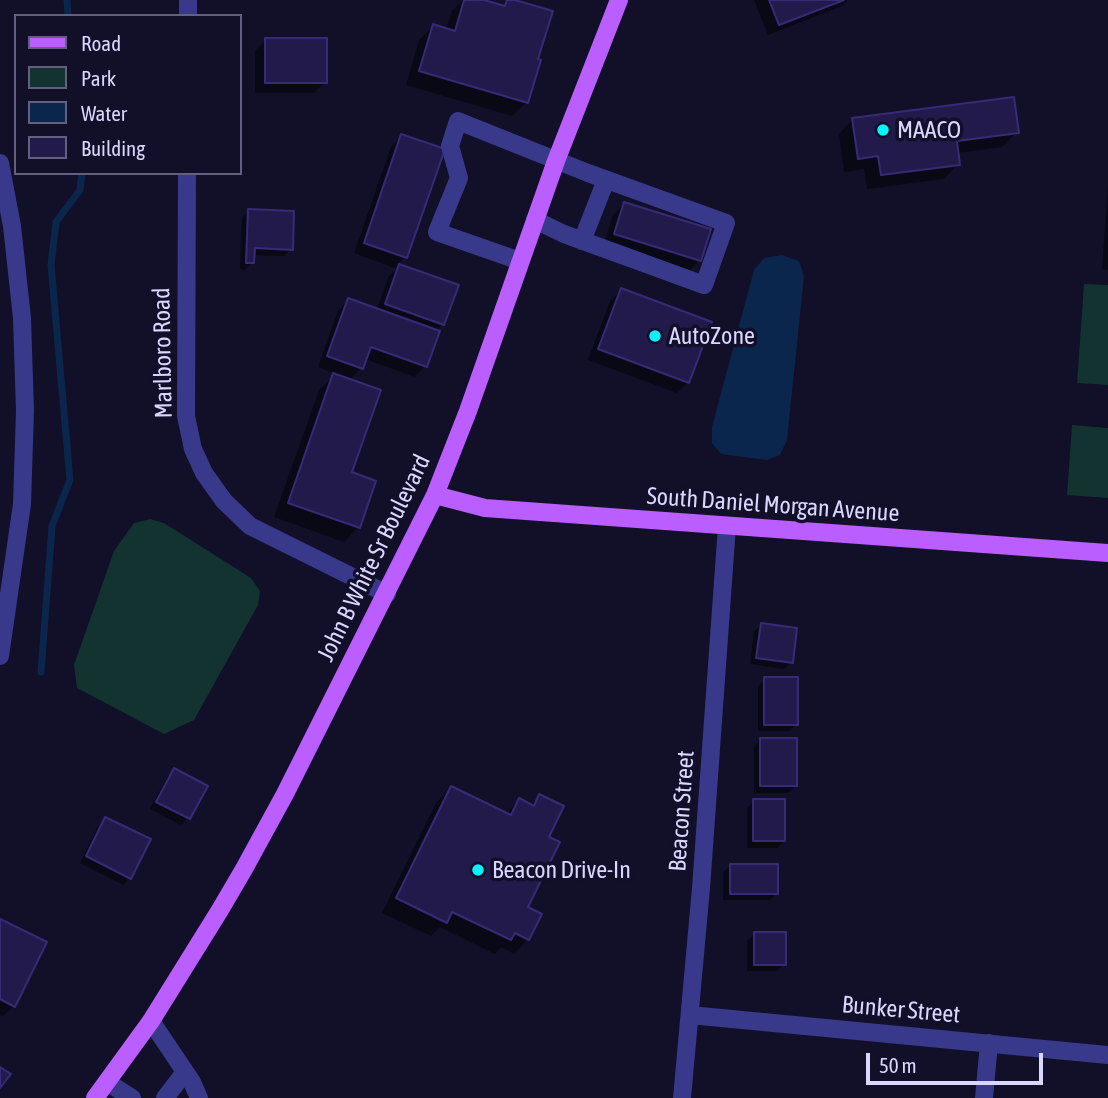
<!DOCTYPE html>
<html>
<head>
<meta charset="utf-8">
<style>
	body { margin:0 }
	#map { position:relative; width:1108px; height:1098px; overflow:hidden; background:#120f29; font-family:"Asap Condensed",sans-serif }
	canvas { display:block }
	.legend { position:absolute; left:14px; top:14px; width:228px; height:161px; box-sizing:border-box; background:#120f29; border:2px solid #625f7f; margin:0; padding:9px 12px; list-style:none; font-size:21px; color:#dad7ff }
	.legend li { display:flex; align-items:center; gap:14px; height:35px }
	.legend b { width:35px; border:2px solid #625f7f }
	.scale { position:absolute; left:866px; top:1053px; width:177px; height:32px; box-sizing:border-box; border:4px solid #dad7ff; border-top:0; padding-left:9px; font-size:21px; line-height:24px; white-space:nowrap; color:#dad7ff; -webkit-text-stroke:5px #120f29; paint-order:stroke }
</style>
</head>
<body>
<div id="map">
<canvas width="1108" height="1098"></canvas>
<ul class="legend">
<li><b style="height:9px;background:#ba5eff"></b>Road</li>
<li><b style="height:19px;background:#123330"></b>Park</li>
<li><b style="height:19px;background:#0a264d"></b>Water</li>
<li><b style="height:19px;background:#221a4b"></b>Building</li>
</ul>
<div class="scale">50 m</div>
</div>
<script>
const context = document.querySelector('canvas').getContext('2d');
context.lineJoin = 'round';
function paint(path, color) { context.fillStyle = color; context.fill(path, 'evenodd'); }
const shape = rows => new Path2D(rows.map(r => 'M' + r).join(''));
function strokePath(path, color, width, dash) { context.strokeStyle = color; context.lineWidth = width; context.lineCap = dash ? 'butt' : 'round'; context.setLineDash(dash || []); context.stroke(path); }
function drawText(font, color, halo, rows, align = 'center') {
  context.font = font + ' "Asap Condensed",sans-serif'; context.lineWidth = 7; context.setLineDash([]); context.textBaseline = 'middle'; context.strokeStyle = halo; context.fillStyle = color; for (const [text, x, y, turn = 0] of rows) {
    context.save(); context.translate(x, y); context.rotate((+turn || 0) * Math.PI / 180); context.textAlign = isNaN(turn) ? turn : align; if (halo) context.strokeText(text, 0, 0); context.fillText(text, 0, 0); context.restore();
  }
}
const green = shape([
	[1084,284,1108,285,1108,385,1077,383],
	[1072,425,1108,428,1108,498,1067,495],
	[150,519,164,523,251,578,260,591,258,605,194,720,164,734,77,688,74,665,114,551,134,523]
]);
const water = shape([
	[782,255,799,261,804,276,787,440,780,455,767,460,721,454,712,443,712,427,754,270,764,258]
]);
const shadow = shape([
	[463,0,478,0,502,7,509,0,536,60,527,102,512,116,406,85,419,40,434,26,446,30,452,11],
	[754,0,848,0,842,6,768,35],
	[266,40,325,82,314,93,255,93,255,51],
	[853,119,1017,132,1002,147,957,153,958,164,944,179,867,189,864,169,844,172,839,134],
	[402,136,405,257,397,265,456,286,443,324,436,331,425,366,415,377,365,359,361,368,349,381,350,473,374,482,358,527,344,542,274,517,319,390,336,374,318,367,338,311,348,300,377,310,388,277,397,269,354,253,391,147],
	[1108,186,1108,270,1102,269],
	[624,204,700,260,689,271,604,244,613,215],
	[249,211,291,249,284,256,253,255,252,263,245,270,240,269,242,218],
	[621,290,688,382,677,393,588,360,610,301],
	[761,625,792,662,784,669,750,664,754,632],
	[765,679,797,724,790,731,758,731,758,686],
	[761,739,796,786,789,793,754,793,754,746],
	[174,770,205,787,188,818,181,825,150,809,167,777],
	[451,788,505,815,519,800,530,806,540,796,525,908,528,939,514,954,501,947,495,954,440,927,431,936,382,913,436,803],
	[754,801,784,841,777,848,747,848,747,808],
	[105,819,130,878,123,885,80,863,98,826],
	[731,865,777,893,770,900,723,900,723,872],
	[0,921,14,1006,3,1016,0,1015],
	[754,934,784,964,777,971,747,971,747,941]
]);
const stream = shape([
	[67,0,68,16],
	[41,672,52,526,70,480,51,265,56,222,80,190,82,173]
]);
const building = shape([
	[464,0,484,0,505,6,507,0,515,0,553,11,538,59,541,60,528,103,419,71,433,24,455,31,464,0],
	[769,0,844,0,779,25,769,0],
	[265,38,327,38,327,83,265,83,265,38],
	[1014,97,1019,133,957,141,960,165,881,175,878,156,858,159,852,118,1014,97],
	[401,134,445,149,407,258,364,243,401,134],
	[624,202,711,229,701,261,614,234,624,202],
	[248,209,294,211,293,250,255,248,254,263,246,263,248,209],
	[399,264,459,285,444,325,385,304,399,264],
	[621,288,712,322,689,383,598,349,621,288],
	[348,298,440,331,427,367,371,347,363,369,327,356,348,298],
	[333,373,381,390,352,472,376,481,360,528,288,503,333,373],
	[761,623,797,628,793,663,756,658,761,623],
	[764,677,798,677,798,725,764,725,764,677],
	[760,738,797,738,797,786,760,786,760,738],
	[174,768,208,786,190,819,156,802,174,768],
	[451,786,511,815,519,798,534,806,539,794,564,806,549,837,560,842,528,907,542,914,529,940,515,933,511,940,452,912,447,923,396,898,451,786],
	[753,799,785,799,785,841,753,841,753,799],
	[105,817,151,839,131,879,86,856,105,817],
	[730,864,778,864,778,894,730,894,730,864],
	[0,919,47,942,15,1007,0,999,0,919],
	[754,932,786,932,786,965,754,965,754,932],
	[0,1067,11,1074,0,1088,0,1067]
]);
const minor = shape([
	[188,16,188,0],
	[0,163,12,226,22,318,25,411,22,504,0,656],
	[187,173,186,416,193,449,204,473,224,501,250,526,387,594],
	[582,241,606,180],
	[520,261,437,232,459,178,450,146,458,121,588,173,726,223,704,285,564,234,535,220],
	[690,1015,1108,1055],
	[151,1021,192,1082,199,1098],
	[107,1082,132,1098],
	[165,1098,185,1072],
	[682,1098,701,888,727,526],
	[984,1098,989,1043]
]);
const major = shape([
	[435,495,485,508,1108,553],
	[95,1098,151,1021,220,910,244,869,285,794,435,495,468,411,556,161,619,0]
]);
const markers = [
	[883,130,7,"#03f3ff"],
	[655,336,7,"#03f3ff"],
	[478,870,7,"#03f3ff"]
];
const poiNames = [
	["MAACO",897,130],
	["AutoZone",669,336],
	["Beacon Drive-In",492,870]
];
const streetNames = [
	["Marlboro Road",163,353,-91],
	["South Daniel Morgan Avenue",773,505,4],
	["John B White Sr Boulevard",374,558,-64],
	["Beacon Street",682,811,-86],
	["Bunker Street",901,1010,5]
];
paint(green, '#123330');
paint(water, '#0a264d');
paint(shadow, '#0007');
strokePath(stream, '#0a264d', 7);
paint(building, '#221a4b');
strokePath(building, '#372b78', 2);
strokePath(minor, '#38398a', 18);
strokePath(major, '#ba5eff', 18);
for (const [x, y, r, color] of markers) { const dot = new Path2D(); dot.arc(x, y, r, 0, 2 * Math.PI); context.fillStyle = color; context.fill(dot); strokePath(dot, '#120f29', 2.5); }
drawText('24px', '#dad7ff', '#120f29', poiNames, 'left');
drawText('24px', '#dad7ff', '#120f29', streetNames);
</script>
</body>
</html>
